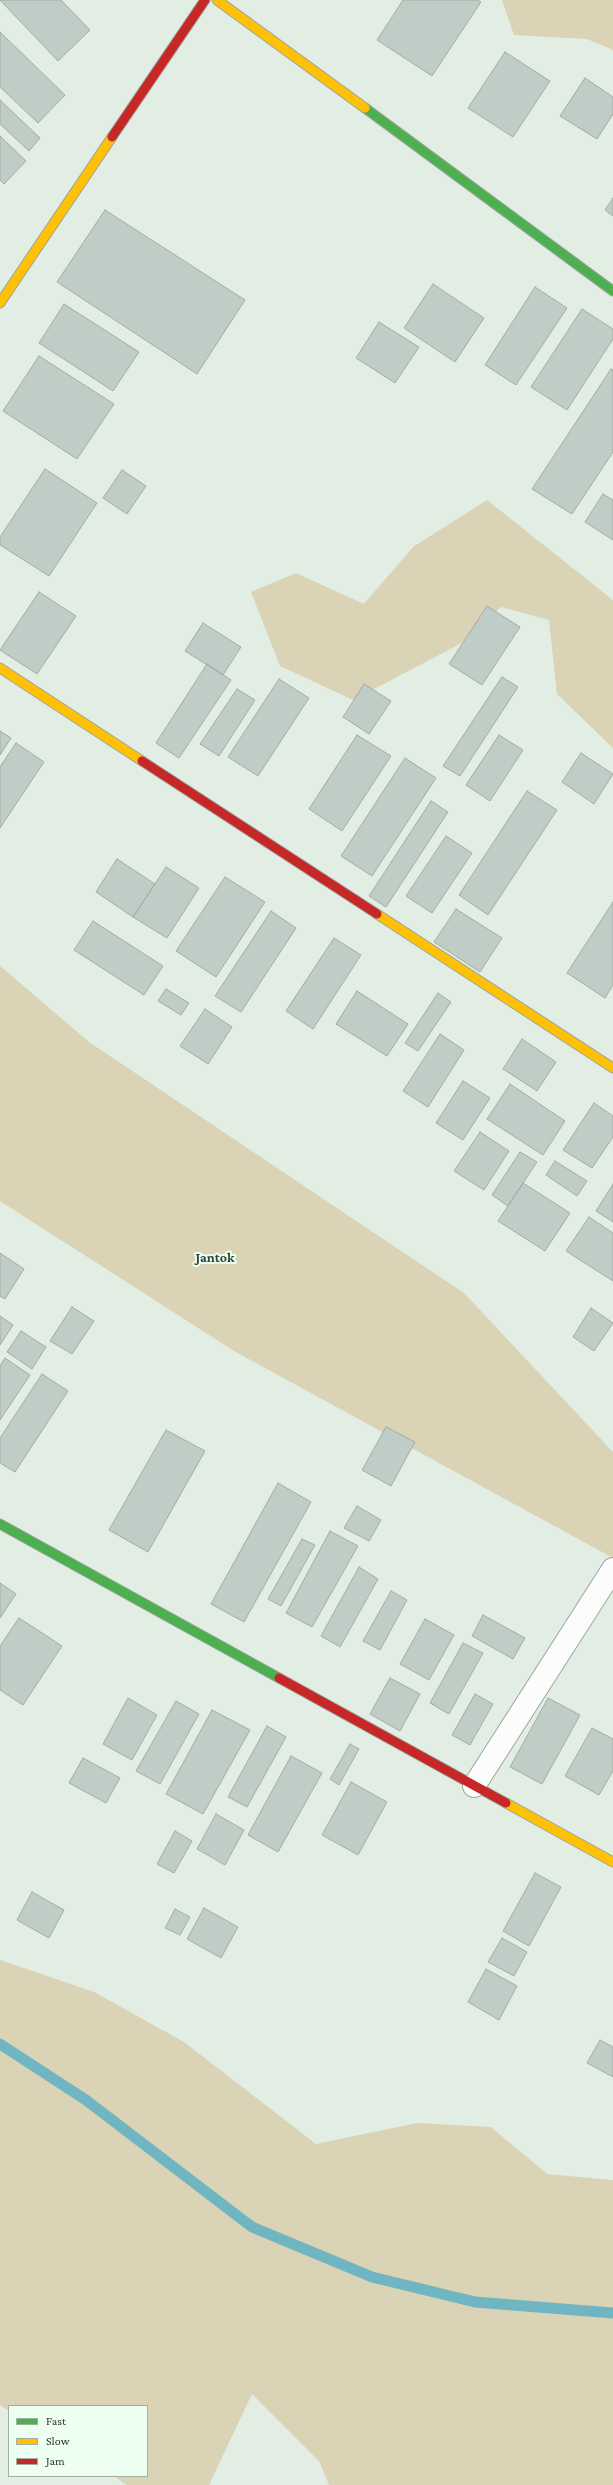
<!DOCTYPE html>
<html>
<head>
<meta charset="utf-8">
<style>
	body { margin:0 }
	#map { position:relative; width:613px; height:2485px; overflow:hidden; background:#e2eee4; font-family:"Crimson Pro",serif }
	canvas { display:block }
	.legend { position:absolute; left:8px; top:2405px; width:140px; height:72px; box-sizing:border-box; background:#edfff0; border:1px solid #a1afa3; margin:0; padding:5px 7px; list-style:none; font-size:12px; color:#2e3730 }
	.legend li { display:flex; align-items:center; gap:8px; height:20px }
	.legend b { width:20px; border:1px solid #a1afa3 }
</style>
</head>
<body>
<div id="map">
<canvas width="613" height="2485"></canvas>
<ul class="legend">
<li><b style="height:5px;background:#4caf50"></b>Fast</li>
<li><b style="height:5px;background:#ffc107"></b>Slow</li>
<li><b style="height:5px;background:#c62828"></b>Jam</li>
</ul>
</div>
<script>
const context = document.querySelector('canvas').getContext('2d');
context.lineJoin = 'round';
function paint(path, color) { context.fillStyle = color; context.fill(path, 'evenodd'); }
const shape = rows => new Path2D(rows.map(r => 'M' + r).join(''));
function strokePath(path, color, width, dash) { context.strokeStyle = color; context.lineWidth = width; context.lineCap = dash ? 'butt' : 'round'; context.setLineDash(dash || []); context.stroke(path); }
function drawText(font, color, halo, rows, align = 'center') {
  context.font = font + ' "Crimson Pro",serif'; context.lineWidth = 4; context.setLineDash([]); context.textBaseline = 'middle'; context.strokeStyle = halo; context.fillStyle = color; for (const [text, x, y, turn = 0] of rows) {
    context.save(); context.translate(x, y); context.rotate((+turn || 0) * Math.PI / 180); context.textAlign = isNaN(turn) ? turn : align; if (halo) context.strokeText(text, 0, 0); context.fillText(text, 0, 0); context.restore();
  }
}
const green = shape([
	[502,0,613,0,613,50,587,39,514,35],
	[487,500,613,600,613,748,557,694,549,620,501,607,460,644,353,700,280,666,251,592,296,573,364,604,413,547],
	[0,966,89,1042,464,1293,613,1452,613,1558,234,1351,0,1201],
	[0,1960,94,1992,184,2042,316,2144,417,2123,491,2127,547,2174,613,2180,613,2485,329,2485,319,2461,252,2394,209,2485,127,2485,113,2476,147,2476,147,2406,9,2406,9,2411,0,2405]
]);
const stream = shape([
	[0,2044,86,2100,252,2227,372,2277,475,2302,613,2313]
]);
const building = shape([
	[0,0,61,0,90,30,58,61,0,0],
	[403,0,478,0,481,2,432,76,377,40,403,0],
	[0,32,65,95,38,123,0,87,0,32],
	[505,52,550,81,513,137,468,108,505,52],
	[585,78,613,97,613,114,597,139,560,116,585,78],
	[0,100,40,138,29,151,0,124,0,100],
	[0,136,26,161,4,184,0,180,0,136],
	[613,198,613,216,605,210,613,198],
	[105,210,245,300,197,374,57,282,105,210],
	[433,284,484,318,455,362,404,328,433,284],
	[535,287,567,308,516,385,485,365,535,287],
	[64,304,139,352,113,391,39,343,64,304],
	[582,309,613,329,613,339,567,410,531,387,582,309],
	[379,322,419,347,395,383,356,358,379,322],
	[39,356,114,404,77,459,3,411,39,356],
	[611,369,613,370,613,452,572,514,532,489,611,369],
	[45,469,97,503,49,576,0,545,0,537,45,469],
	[122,470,146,486,127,514,103,498,122,470],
	[603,494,613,500,613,540,585,522,603,494],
	[39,592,76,616,37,674,0,650,39,592],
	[487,606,520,627,482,685,449,664,487,606],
	[203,623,241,647,223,675,185,651,203,623],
	[207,664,231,680,179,758,156,743,207,664],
	[502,677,518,687,460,776,443,766,502,677],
	[279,679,309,698,258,776,228,757,279,679],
	[364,684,391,701,369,734,343,717,364,684],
	[237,689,255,700,219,756,200,744,237,689],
	[0,731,11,738,0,755,0,731],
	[357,735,391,756,342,831,309,809,357,735],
	[499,735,523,750,490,801,466,785,499,735],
	[16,743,44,762,0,828,0,767,16,743],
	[581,753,613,774,594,804,562,782,581,753],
	[405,758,436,778,372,876,341,856,405,758],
	[527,791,557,810,488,915,459,895,527,791],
	[431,801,448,812,386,907,369,896,431,801],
	[446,836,472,853,432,913,406,896,446,836],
	[117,859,155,884,133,917,96,892,117,859],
	[166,867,199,888,167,938,133,917,166,867],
	[225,877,265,902,216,977,176,951,225,877],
	[613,902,613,985,605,998,567,973,613,902],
	[456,909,502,938,480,972,434,942,456,909],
	[271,911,296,928,241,1012,215,996,271,911],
	[93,921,163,966,144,995,74,950,93,921],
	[334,938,361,955,313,1029,286,1011,334,938],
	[166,989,189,1003,181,1015,158,1001,166,989],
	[357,991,408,1024,387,1056,336,1024,357,991],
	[438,993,451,1002,418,1051,405,1043,438,993],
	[205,1009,232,1027,208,1064,180,1046,205,1009],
	[440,1034,464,1050,428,1107,403,1091,440,1034],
	[522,1039,556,1062,537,1091,503,1069,522,1039],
	[463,1081,490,1098,463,1140,436,1123,463,1081],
	[510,1084,565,1121,543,1155,487,1119,510,1084],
	[594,1103,613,1116,613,1137,592,1168,563,1150,594,1103],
	[480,1132,509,1151,484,1190,454,1171,480,1132],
	[520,1152,537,1162,508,1206,492,1195,520,1152],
	[555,1161,587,1181,577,1196,546,1175,555,1161],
	[523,1183,570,1213,545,1251,498,1221,523,1183],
	[613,1184,613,1222,596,1211,613,1184],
	[589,1217,613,1233,613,1281,566,1251,589,1217],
	[0,1253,24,1269,5,1299,0,1296,0,1253],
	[72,1307,94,1321,72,1354,50,1341,72,1307],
	[591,1308,613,1323,594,1351,573,1337,591,1308],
	[0,1316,13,1325,0,1345,0,1316],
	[21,1331,46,1347,32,1369,7,1352,21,1331],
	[5,1358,30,1375,0,1420,0,1366,5,1358],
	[42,1374,68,1391,15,1472,0,1463,0,1438,42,1374],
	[386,1427,415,1442,391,1486,362,1470,386,1427],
	[166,1430,205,1451,148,1552,109,1530,166,1430],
	[278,1483,311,1502,244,1622,211,1604,278,1483],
	[357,1506,381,1520,369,1541,344,1528,357,1506],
	[330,1531,358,1546,312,1627,286,1613,330,1531],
	[302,1539,315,1545,281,1606,268,1599,302,1539],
	[359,1567,378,1579,340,1647,321,1636,359,1567],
	[0,1583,16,1594,0,1618,0,1583],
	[391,1591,407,1600,380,1650,363,1641,391,1591],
	[483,1615,525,1638,513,1659,472,1636,483,1615],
	[19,1618,62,1646,23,1705,0,1690,0,1646,19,1618],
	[425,1619,454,1635,429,1680,400,1664,425,1619],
	[463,1643,483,1653,449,1714,430,1703,463,1643],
	[390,1678,420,1694,400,1731,370,1714,390,1678],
	[475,1694,493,1704,470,1745,452,1735,475,1694],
	[128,1698,157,1715,132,1760,103,1744,128,1698],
	[548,1698,580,1715,542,1784,510,1767,548,1698],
	[176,1701,199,1714,160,1784,136,1771,176,1701],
	[212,1710,250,1730,203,1814,166,1794,212,1710],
	[267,1726,286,1737,247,1807,228,1797,267,1726],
	[592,1728,613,1739,613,1771,599,1795,565,1776,592,1728],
	[350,1744,359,1749,339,1785,330,1779,350,1744],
	[291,1756,322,1773,278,1852,248,1835,291,1756],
	[83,1758,120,1778,106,1803,69,1783,83,1758],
	[351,1782,387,1802,358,1855,322,1835,351,1782],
	[216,1814,244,1830,225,1865,197,1849,216,1814],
	[175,1831,192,1841,174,1873,157,1864,175,1831],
	[535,1873,561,1887,529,1946,503,1931,535,1873],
	[32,1892,64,1910,49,1938,17,1920,32,1892],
	[204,1908,238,1927,221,1958,187,1939,204,1908],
	[175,1909,190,1917,180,1935,165,1928,175,1909],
	[502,1938,527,1952,514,1976,488,1962,502,1938],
	[486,1969,517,1986,499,2020,468,2002,486,1969],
	[600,2040,613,2047,613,2077,587,2063,600,2040]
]);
const street = shape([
	[474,1786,613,1569]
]);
const fast = shape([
	[365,108,613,291],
	[0,1524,279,1678]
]);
const slow = shape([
	[217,0,365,108],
	[0,303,112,137],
	[0,668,142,761],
	[377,914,613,1068],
	[506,1803,613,1862]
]);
const jam = shape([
	[112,137,205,0],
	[142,761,377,914],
	[279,1678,506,1803]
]);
const quarterNames = [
	["Jantok",215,1258]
];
paint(green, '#dad3b6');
strokePath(stream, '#70b6c2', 11);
paint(building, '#c0ccc6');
strokePath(building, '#a1aca6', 1);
strokePath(street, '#9ba49c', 24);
strokePath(fast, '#9ba49c', 11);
strokePath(slow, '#9ba49c', 11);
strokePath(jam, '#9ba49c', 11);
strokePath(street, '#fbfcfb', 22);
strokePath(fast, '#4caf50', 9);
strokePath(slow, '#ffc107', 9);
strokePath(jam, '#c62828', 9);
drawText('bold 14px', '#324335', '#edfff0', quarterNames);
</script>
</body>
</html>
